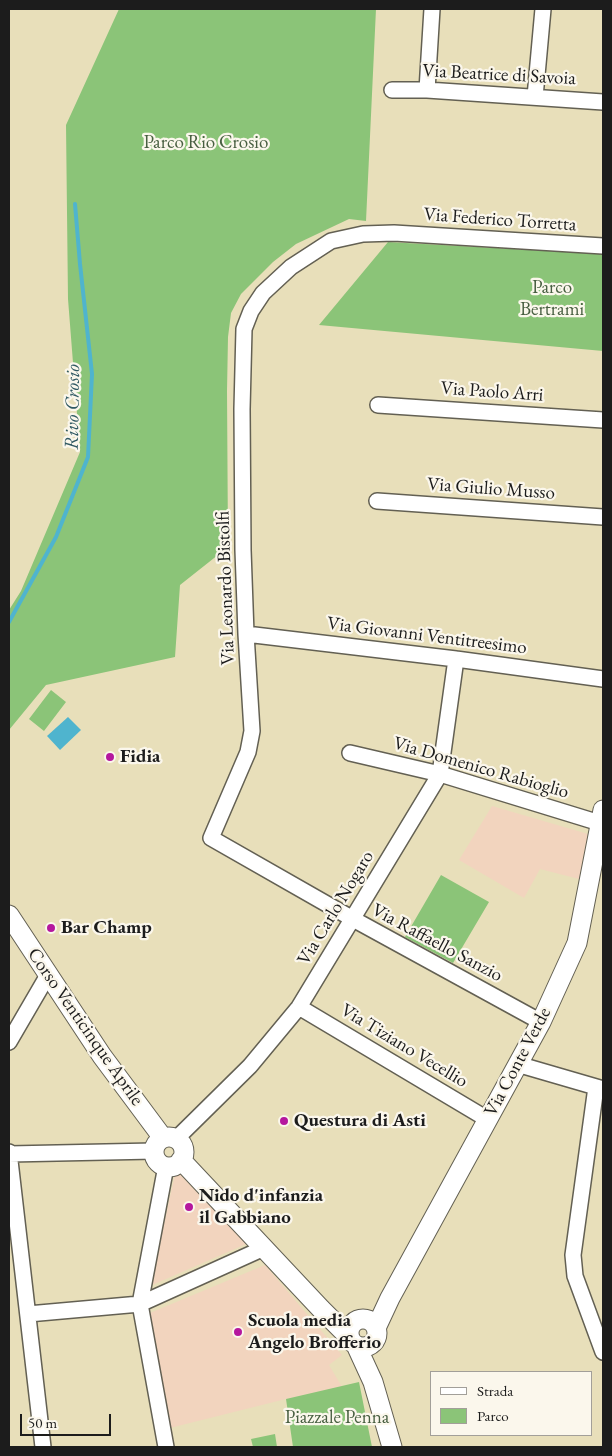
<!DOCTYPE html>
<html>
<head>
<meta charset="utf-8">
<style>
	body { margin:0 }
	#map { position:relative; width:612px; height:1456px; overflow:hidden; background:#e8dfba; font-family:"EB Garamond",serif }
	canvas { display:block }
	.frame { position:absolute; inset:0; border:10px solid #1c1c1c; pointer-events:none }
	.legend { position:absolute; left:430px; top:1371px; width:162px; height:65px; box-sizing:border-box; background:#fbf7ec; border:1px solid #a29f99; margin:0; padding:6px 9px; list-style:none; font-size:15px; color:#1c1c1c }
	.legend li { display:flex; align-items:center; gap:10px; height:25px }
	.legend b { width:25px; border:1px solid #a29f99 }
	.scale { position:absolute; left:20px; top:1414px; width:91px; height:22px; box-sizing:border-box; border:2px solid #1c1c1c; border-top:0; padding-left:6px; font-size:15px; line-height:18px; white-space:nowrap; color:#1c1c1c; -webkit-text-stroke:4px #fbf7ec; paint-order:stroke }
</style>
</head>
<body>
<div id="map">
<canvas width="612" height="1456"></canvas>
<div class="frame"></div>
<ul class="legend">
<li><b style="height:6px;background:#fff"></b>Strada</li>
<li><b style="height:14px;background:#8bc478"></b>Parco</li>
</ul>
<div class="scale">50 m</div>
</div>
<script>
const context = document.querySelector('canvas').getContext('2d');
context.lineJoin = 'round';
function paint(path, color) { context.fillStyle = color; context.fill(path, 'evenodd'); }
const shape = rows => new Path2D(rows.map(r => 'M' + r).join(''));
function strokePath(path, color, width, dash) { context.strokeStyle = color; context.lineWidth = width; context.lineCap = dash ? 'butt' : 'round'; context.setLineDash(dash || []); context.stroke(path); }
function drawText(font, color, halo, rows, align = 'center') {
  context.font = font + ' "EB Garamond",serif'; context.lineWidth = 4.5; context.setLineDash([]); context.textBaseline = 'middle'; context.strokeStyle = halo; context.fillStyle = color; for (const [text, x, y, turn = 0] of rows) {
    context.save(); context.translate(x, y); context.rotate((+turn || 0) * Math.PI / 180); context.textAlign = isNaN(turn) ? turn : align; if (halo) context.strokeText(text, 0, 0); context.fillText(text, 0, 0); context.restore();
  }
}
const built = shape([
	[492,806,588,834,579,879,540,869,524,898,459,860],
	[176,1170,246,1244,150,1286],
	[265,1265,342,1355,329,1365,342,1387,286,1399,170,1428,150,1313]
]);
const green = shape([
	[119,9,376,9,366,221,349,219,296,244,273,262,241,294,231,313,228,337,227,391,228,547,180,585,175,657,46,685,9,730,9,610,21,591,80,452,68,299,66,125],
	[388,242,603,254,603,351,319,325],
	[51,690,66,702,44,731,29,719],
	[441,875,489,902,453,963,405,937],
	[359,1382,372,1447,293,1447,286,1399],
	[275,1434,277,1447,253,1447,251,1439]
]);
const water = shape([
	[68,717,81,730,60,750,47,736]
]);
const stream = shape([
	[9,622,56,537,88,457,92,374,80,264,75,204]
]);
const minor = shape([
	[392,90,427,90,603,102],
	[427,90,432,9],
	[535,97,543,9],
	[378,405,603,420],
	[377,501,603,517],
	[246,634,456,659,603,679],
	[350,753,440,774,603,824],
	[299,1007,487,1119],
	[541,1022,353,919,211,838,248,752,252,731,246,634,243,550,242,409,244,329,251,311,263,293,291,267,331,241,363,234,394,233,603,246],
	[9,1042,48,975],
	[517,1064,603,1089],
	[596,1087,573,1255,575,1276,603,1352],
	[176,1139,250,1066,299,1007,440,774,456,659],
	[9,1152,43,1447],
	[9,1154,154,1151],
	[28,1314,140,1304,264,1248],
	[166,1447,140,1304,166,1166]
]);
const tertiary = shape([
	[9,915,102,1056,163,1138],
	'154 1152a15 15 0 1 1 30 0a15 15 0 1 1-30 0Z',
	[181,1160,321,1309,350,1338],
	'349 1333a14 14 0 1 1 28 0a14 14 0 1 1-28 0Z',
	[376,1328,390,1298,541,1022,577,943,603,810],
	[356,1345,373,1382,392,1447]
]);
const markers = [
	[110,757,5,"#b5179e"],
	[51,928,5,"#b5179e"],
	[284,1121,5,"#b5179e"],
	[189,1207,5,"#b5179e"],
	[238,1332,5,"#b5179e"]
];
const streetNames = [
	["Via Beatrice di Savoia",499,75,3],
	["Via Federico Torretta",500,220,4],
	["Via Paolo Arri",492,392,4],
	["Via Giulio Musso",491,489,4],
	["Via Leonardo Bistolfi",226,588,-92],
	["Via Giovanni Ventitreesimo",427,636,7],
	["Via Domenico Rabioglio",481,768,16],
	["Via Carlo Nogaro",336,908,-59],
	["Via Raffaello Sanzio",437,943,28],
	["Corso Venticinque Aprile",85,1027,55],
	["Via Tiziano Vecellio",404,1046,31],
	["Via Conte Verde",518,1062,-62]
];
const parkNames = [
	["Parco Rio Crosio",206,143],
	["Parco",552,288],
	["Bertrami",552,310],
	["Piazzale Penna",337,1418]
];
const poiNames = [
	["Fidia",120,757],
	["Bar Champ",61,928],
	["Questura di Asti",294,1121],
	["Nido d'infanzia",199,1196],
	["il Gabbiano",199,1218],
	["Scuola media",248,1321],
	["Angelo Brofferio",248,1343]
];
const waterNames = [
	["Rivo Crosio",73,407,-89]
];
paint(built, '#f2d4be');
paint(green, '#8bc478');
paint(water, '#4fb4ce');
strokePath(stream, '#4fb4ce', 4);
strokePath(minor, '#636053', 18);
strokePath(tertiary, '#636053', 21);
strokePath(minor, '#fff', 15);
strokePath(tertiary, '#fff', 19);
for (const [x, y, r, color] of markers) { const dot = new Path2D(); dot.arc(x, y, r, 0, 2 * Math.PI); context.fillStyle = color; context.fill(dot); strokePath(dot, '#fbf7ec', 2); }
drawText('19px', '#1c1c1c', '#fbf7ec', streetNames);
drawText('19px', '#485f41', '#fbf7ec', parkNames);
drawText('bold 19px', '#1c1c1c', '#fbf7ec', poiNames, 'left');
drawText('italic 20px', '#305963', '#fbf7ec', waterNames);
</script>
</body>
</html>
